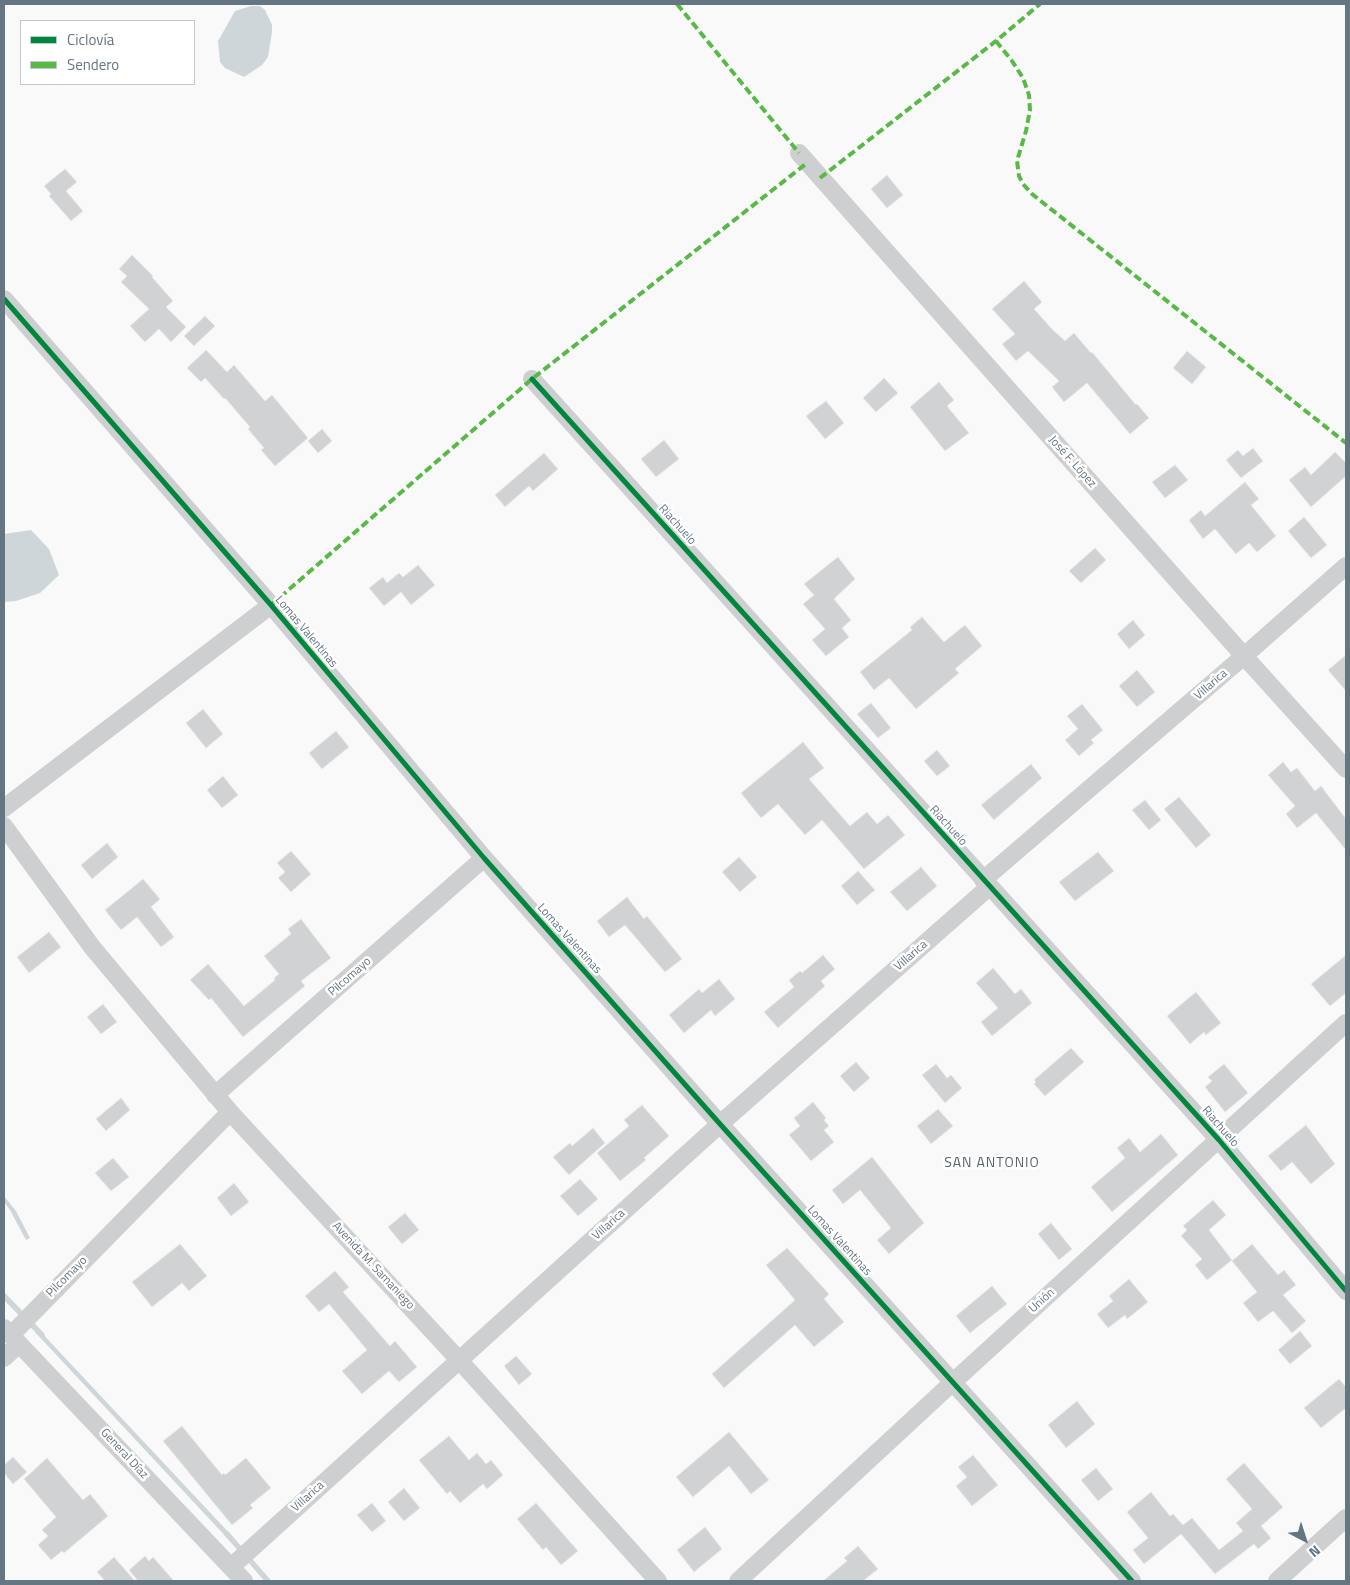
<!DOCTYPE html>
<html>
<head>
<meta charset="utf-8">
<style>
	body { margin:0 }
	#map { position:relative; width:1350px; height:1585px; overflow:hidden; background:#f9f9f9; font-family:"Titillium Web",sans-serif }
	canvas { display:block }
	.frame { position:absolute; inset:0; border:5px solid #657683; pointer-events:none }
	.legend { position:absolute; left:20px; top:20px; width:175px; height:65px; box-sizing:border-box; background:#fff; border:1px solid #c1c8cd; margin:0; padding:6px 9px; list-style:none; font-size:15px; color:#657683 }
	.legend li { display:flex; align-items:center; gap:10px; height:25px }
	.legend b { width:25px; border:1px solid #c1c8cd }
	.north { position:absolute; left:1280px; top:1515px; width:50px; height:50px; -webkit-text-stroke:4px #fff; paint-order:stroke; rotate:140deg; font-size:14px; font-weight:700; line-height:20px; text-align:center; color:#657683 }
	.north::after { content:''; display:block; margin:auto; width:18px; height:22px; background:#657683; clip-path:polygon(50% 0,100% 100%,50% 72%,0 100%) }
</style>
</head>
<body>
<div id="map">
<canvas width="1350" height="1585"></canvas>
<div class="frame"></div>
<ul class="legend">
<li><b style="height:6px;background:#00873e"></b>Ciclovía</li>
<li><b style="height:6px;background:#58b947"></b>Sendero</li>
</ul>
<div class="north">N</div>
</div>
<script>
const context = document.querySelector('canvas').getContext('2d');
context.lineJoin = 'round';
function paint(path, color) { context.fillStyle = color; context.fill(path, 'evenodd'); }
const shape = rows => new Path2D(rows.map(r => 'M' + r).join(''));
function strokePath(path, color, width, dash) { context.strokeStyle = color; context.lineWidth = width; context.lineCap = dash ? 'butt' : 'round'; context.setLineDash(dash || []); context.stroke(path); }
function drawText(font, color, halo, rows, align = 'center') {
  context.font = font + ' "Titillium Web",sans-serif'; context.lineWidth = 5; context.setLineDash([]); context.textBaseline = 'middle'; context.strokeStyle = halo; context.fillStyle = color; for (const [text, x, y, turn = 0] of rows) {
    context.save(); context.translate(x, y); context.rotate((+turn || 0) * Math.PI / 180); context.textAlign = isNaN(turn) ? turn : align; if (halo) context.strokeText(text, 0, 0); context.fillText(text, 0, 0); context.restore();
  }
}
const water = shape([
	[251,6,260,6,265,10,272,25,272,32,268,57,262,65,244,77,225,68,220,62,218,41,235,11],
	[31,530,49,549,59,575,40,593,16,601,4,602,4,534],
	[4,1196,16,1211,30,1238,26,1240,10,1210,4,1202],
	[38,1329,233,1537,229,1540,35,1332]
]);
const stream = shape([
	[4,1296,42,1335],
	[227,1534,268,1581]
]);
const building = shape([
	[65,169,77,182,66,191,83,211,71,221,49,196,51,194,44,186,65,169],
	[887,175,903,195,887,208,871,189,887,175],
	[132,255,153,276,152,277,173,301,166,307,186,327,171,342,159,329,145,342,130,326,149,309,121,282,127,276,119,269,132,255],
	[1024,281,1042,302,1034,309,1052,329,1065,341,1074,333,1091,353,1092,352,1136,405,1137,404,1149,418,1130,434,1087,383,1064,402,1052,387,1059,381,1028,351,1016,361,1002,344,1015,334,992,309,1024,281],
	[205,316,215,326,194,346,184,336,205,316],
	[206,350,227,372,234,365,265,401,272,395,308,438,275,466,261,450,264,448,248,429,250,427,225,398,224,399,205,378,201,382,187,368,206,350],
	[1187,351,1206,367,1192,384,1173,368,1187,351],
	[884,378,898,393,876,412,863,398,884,378],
	[939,382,954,400,947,406,969,433,945,451,910,407,939,382],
	[826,401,844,423,825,439,806,416,826,401],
	[322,429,332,441,318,453,308,441,322,429],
	[664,440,679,459,656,477,641,459,664,440],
	[1253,448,1263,461,1241,478,1226,460,1238,450,1243,456,1253,448],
	[1335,452,1346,463,1346,476,1311,507,1289,480,1305,467,1311,475,1335,452],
	[544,453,558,469,533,491,529,486,505,507,495,495,544,453],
	[1175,465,1188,480,1165,498,1152,482,1175,465],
	[1245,482,1259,499,1251,505,1276,536,1257,552,1249,543,1236,554,1215,529,1203,539,1189,520,1201,510,1205,516,1245,482],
	[1304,517,1327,545,1311,558,1288,531,1304,517],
	[1095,548,1106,560,1081,583,1069,571,1095,548],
	[838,557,855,579,834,599,851,620,842,628,849,637,826,656,812,640,825,629,803,604,814,595,804,584,838,557],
	[418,565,435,585,411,605,401,592,384,606,369,588,383,577,387,583,399,573,403,577,418,565],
	[922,617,944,642,965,625,982,646,955,669,959,673,916,709,889,678,874,690,860,672,912,630,910,627,922,617],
	[1133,620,1145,635,1129,649,1117,634,1133,620],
	[1346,655,1346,691,1328,670,1346,655],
	[1137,670,1155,692,1137,707,1119,686,1137,670],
	[871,703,891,728,878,738,857,714,871,703],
	[1082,704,1103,730,1091,740,1094,743,1079,756,1065,740,1078,729,1067,716,1082,704],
	[203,709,223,734,206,748,186,723,203,709],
	[336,731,349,747,322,769,309,753,336,731],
	[803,742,824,768,809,779,850,826,867,812,877,824,888,815,905,835,864,869,822,820,805,835,778,804,761,818,741,793,803,742],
	[937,750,950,766,937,776,924,761,937,750],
	[1283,762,1291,772,1297,768,1315,791,1321,786,1346,819,1346,850,1316,813,1297,828,1286,814,1295,806,1268,775,1283,762],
	[1031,764,1042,778,994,820,981,805,1031,764],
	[223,776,238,795,222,808,207,790,223,776],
	[1179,797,1211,835,1196,848,1164,809,1179,797],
	[1145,800,1161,820,1149,830,1132,810,1145,800],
	[107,843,118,857,92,879,81,865,107,843],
	[291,851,311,874,291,892,278,878,285,872,277,863,291,851],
	[1098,852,1114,871,1075,901,1059,882,1098,852],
	[739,857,757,877,740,892,722,872,739,857],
	[921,867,937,886,907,911,890,892,921,867],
	[858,871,875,890,857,905,841,886,858,871],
	[143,879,160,899,151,907,174,937,161,947,137,917,121,930,105,910,143,879],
	[627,897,644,919,647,916,682,959,665,972,625,925,609,937,597,921,627,897],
	[301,919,331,958,301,981,305,986,243,1037,211,998,209,1000,190,980,208,964,244,1006,275,980,274,978,279,974,264,956,291,934,288,929,301,919],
	[49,932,61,947,29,973,17,957,49,932],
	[823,955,835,969,821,981,825,986,778,1028,764,1012,794,987,789,980,800,971,802,973,823,955],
	[1346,955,1346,993,1330,1006,1311,984,1346,955],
	[993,968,1015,994,1021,989,1032,1003,992,1036,981,1022,998,1008,976,983,993,968],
	[719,979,735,999,715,1016,711,1010,684,1033,669,1015,699,989,702,993,719,979],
	[1196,992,1221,1023,1206,1035,1204,1032,1190,1044,1167,1016,1196,992],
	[103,1004,117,1022,101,1034,87,1017,103,1004],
	[1071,1048,1084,1062,1045,1096,1034,1084,1036,1082,1034,1080,1071,1048],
	[856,1062,870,1078,854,1092,840,1076,856,1062],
	[936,1064,947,1078,951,1075,962,1088,945,1103,922,1075,936,1064],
	[1224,1064,1248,1093,1225,1112,1205,1087,1212,1081,1208,1077,1224,1064],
	[121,1098,130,1110,106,1131,96,1119,121,1098],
	[813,1102,826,1118,824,1120,829,1126,824,1130,834,1142,811,1161,789,1135,800,1126,794,1118,813,1102],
	[642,1105,669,1136,644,1158,646,1160,620,1181,597,1153,629,1126,624,1120,642,1105],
	[938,1109,953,1126,931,1144,917,1126,938,1109],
	[1306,1125,1335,1164,1311,1184,1292,1162,1281,1171,1268,1156,1306,1125],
	[593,1128,605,1143,569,1175,553,1157,570,1143,572,1146,593,1128],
	[1161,1134,1178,1155,1112,1212,1091,1187,1125,1158,1117,1148,1129,1138,1140,1152,1161,1134],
	[872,1157,924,1223,889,1254,877,1240,891,1228,860,1190,843,1204,832,1190,872,1157],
	[113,1158,129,1177,111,1191,95,1173,113,1158],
	[580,1179,598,1199,578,1216,560,1196,580,1179],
	[234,1183,249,1202,231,1216,217,1198,234,1183],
	[1213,1200,1226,1215,1209,1230,1232,1260,1207,1280,1195,1265,1202,1259,1181,1236,1187,1230,1183,1226,1213,1200],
	[405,1213,419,1230,402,1244,388,1227,405,1213],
	[1051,1223,1072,1249,1059,1260,1038,1234,1051,1223],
	[180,1244,207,1276,189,1291,182,1283,152,1307,132,1282,180,1244],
	[1252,1244,1278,1275,1284,1270,1296,1285,1283,1295,1306,1321,1292,1333,1273,1311,1258,1322,1243,1303,1257,1292,1232,1261,1252,1244],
	[787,1248,829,1294,824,1299,844,1322,814,1347,795,1325,724,1388,712,1374,795,1300,766,1265,787,1248],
	[335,1271,349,1287,343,1292,390,1346,395,1341,417,1367,399,1382,389,1371,362,1394,342,1371,367,1350,329,1304,319,1312,305,1296,335,1271],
	[1129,1279,1148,1302,1127,1319,1125,1315,1108,1328,1097,1314,1113,1301,1109,1296,1129,1279],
	[992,1286,1007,1304,970,1333,956,1316,992,1286],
	[1300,1331,1312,1346,1290,1364,1278,1350,1300,1331],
	[516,1356,532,1374,519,1385,504,1366,516,1356],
	[1339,1379,1346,1387,1346,1408,1321,1428,1304,1408,1339,1379],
	[1077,1401,1095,1424,1066,1448,1048,1425,1077,1401],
	[182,1426,222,1475,224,1473,225,1475,246,1458,271,1488,250,1505,253,1508,232,1525,163,1441,182,1426],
	[729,1432,769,1480,751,1494,729,1466,693,1497,676,1477,729,1432],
	[449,1436,469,1460,477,1453,486,1464,491,1460,503,1475,487,1489,483,1484,460,1503,450,1491,447,1494,419,1460,449,1436],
	[973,1455,998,1485,972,1506,956,1486,967,1477,958,1467,973,1455],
	[13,1457,27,1472,13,1484,4,1473,4,1465,13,1457],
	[47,1458,83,1500,90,1494,108,1516,64,1553,62,1551,51,1560,38,1545,48,1536,42,1530,56,1517,24,1479,47,1458],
	[1244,1463,1283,1507,1261,1526,1271,1538,1258,1549,1254,1544,1215,1574,1181,1534,1144,1564,1133,1550,1148,1538,1127,1512,1151,1492,1170,1516,1173,1514,1183,1525,1192,1518,1219,1550,1243,1531,1236,1523,1252,1509,1226,1479,1244,1463],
	[1096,1468,1113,1489,1098,1501,1081,1480,1096,1468],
	[404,1488,420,1508,404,1521,388,1502,404,1488],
	[372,1503,386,1521,372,1532,357,1515,372,1503],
	[536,1503,578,1551,561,1565,546,1547,543,1550,517,1519,536,1503],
	[705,1527,722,1549,694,1572,677,1550,705,1527],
	[858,1546,878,1569,863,1581,823,1581,847,1561,844,1558,858,1546],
	[145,1556,149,1561,153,1557,174,1581,138,1581,129,1570,145,1556],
	[114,1557,135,1581,105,1581,97,1572,114,1557]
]);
const street = shape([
	[799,153,1244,656,1346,769],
	[4,299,271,605,484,858,720,1124,1132,1581],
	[532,379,1219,1140,1346,1291],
	[4,808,271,605],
	[4,826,92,947,230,1112,459,1360,658,1581],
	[983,880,1244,656,1346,566],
	[215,1095,484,858],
	[4,1328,244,1581],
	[11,1335,230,1112],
	[4,1358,19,1344],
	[231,1567,720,1124,989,887],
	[738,1581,952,1383,1346,1023],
	[1277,1581,1346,1518]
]);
const quiet = shape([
	[677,4,799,153],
	[996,41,1012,61,1023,78,1029,95,1030,110,1026,131,1017,161,1019,176,1023,184,1032,194,1346,443],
	[820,178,996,41,1040,4],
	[271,605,532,379,807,163]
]);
const cycleway = shape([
	[4,299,271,605,484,858,720,1124,1132,1581],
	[532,379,1219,1140,1346,1291]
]);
const streetNames = [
	["José F. López",1072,462,48],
	["Riachuelo",677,525,48],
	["Lomas Valentinas",306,632,50],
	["Villarica",1211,685,-41],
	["Riachuelo",948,826,48],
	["Lomas Valentinas",569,939,48],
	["Villarica",911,956,-41],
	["Pilcomayo",350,977,-41],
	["Riachuelo",1220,1127,49],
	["Villarica",609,1225,-42],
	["Lomas Valentinas",839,1241,48],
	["Avenida M. Samaniego",373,1266,47],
	["Pilcomayo",67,1277,-45],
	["Unión",1042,1301,-42],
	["General Díaz",124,1454,47],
	["Villarica",308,1497,-42]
];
const neighbourhoodNames = [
	["SAN ANTONIO",992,1164]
];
paint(water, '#ced6d9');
strokePath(stream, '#ced6d9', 5.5);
paint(building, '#d0d2d3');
strokePath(building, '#e8e8e8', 1);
strokePath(street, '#cecfd0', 18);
strokePath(quiet, '#58b947', 4, [8, 4]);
strokePath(cycleway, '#00873e', 5);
drawText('12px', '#657683', '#fff', streetNames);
context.letterSpacing = '1px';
drawText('14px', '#57646e', '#fff', neighbourhoodNames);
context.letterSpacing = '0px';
</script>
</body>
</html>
